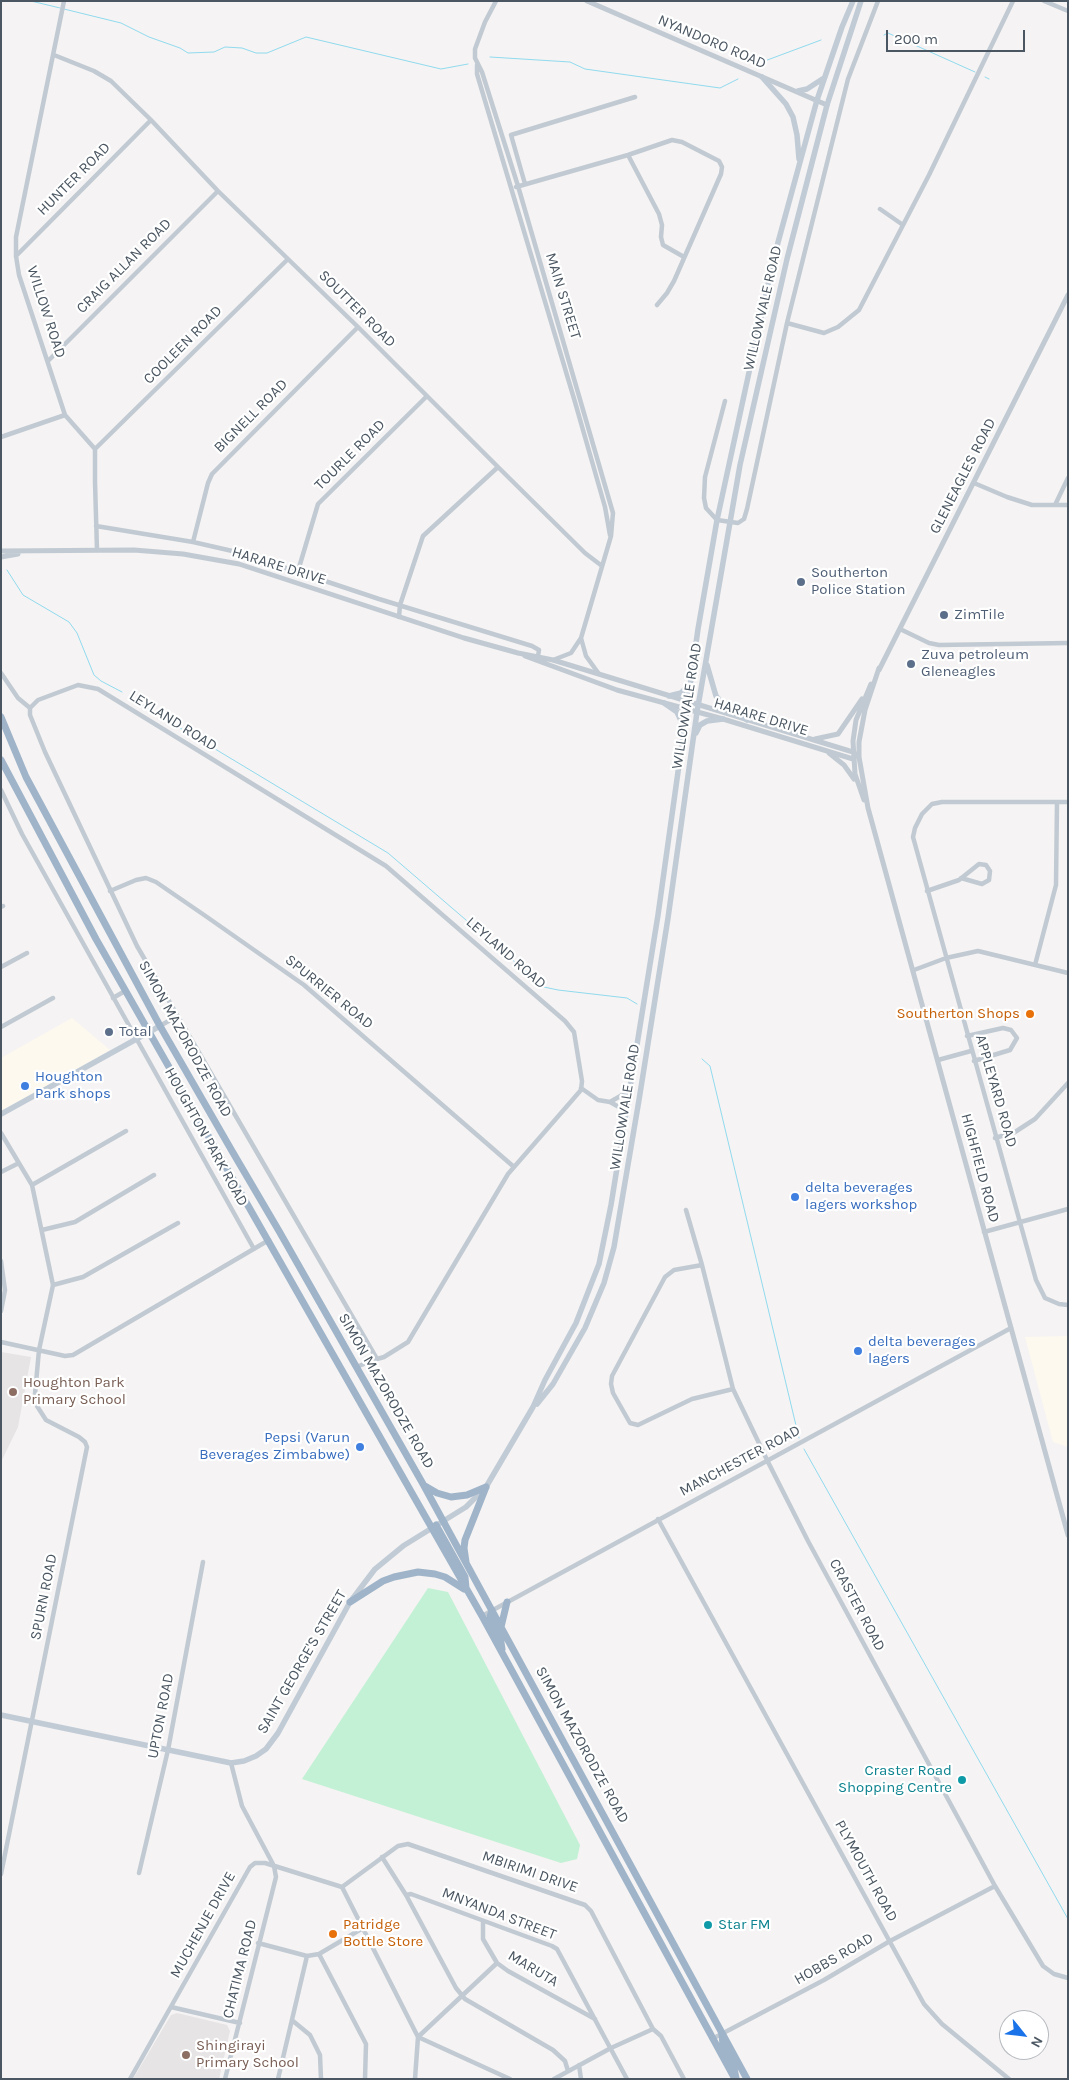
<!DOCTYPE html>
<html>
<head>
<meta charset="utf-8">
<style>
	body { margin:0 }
	#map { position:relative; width:1069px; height:2080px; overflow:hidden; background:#f5f3f3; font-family:Karla,sans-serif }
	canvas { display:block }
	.frame { position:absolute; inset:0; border:2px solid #4a5661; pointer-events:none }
	.north { position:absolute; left:999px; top:2010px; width:50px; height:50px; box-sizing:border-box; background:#fff; border:1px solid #b7bbc0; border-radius:50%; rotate:119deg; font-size:14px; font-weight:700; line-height:20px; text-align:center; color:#4a5661 }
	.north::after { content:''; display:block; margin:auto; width:18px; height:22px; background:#1a73e8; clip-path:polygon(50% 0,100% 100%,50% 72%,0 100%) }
	.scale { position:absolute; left:886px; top:30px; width:139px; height:22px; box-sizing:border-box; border:2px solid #4a5661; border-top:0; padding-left:6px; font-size:15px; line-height:18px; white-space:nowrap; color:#4a5661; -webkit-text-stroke:4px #fff; paint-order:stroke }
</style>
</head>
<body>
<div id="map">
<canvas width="1069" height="2080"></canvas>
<div class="frame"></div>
<div class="north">N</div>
<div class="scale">200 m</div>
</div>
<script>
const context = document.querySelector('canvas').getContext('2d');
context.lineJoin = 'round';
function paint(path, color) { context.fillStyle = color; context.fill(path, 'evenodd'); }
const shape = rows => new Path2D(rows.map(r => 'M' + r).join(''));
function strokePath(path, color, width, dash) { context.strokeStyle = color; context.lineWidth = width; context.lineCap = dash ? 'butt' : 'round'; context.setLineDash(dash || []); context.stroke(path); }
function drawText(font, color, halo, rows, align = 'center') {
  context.font = font + ' Karla,sans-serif'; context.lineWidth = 4.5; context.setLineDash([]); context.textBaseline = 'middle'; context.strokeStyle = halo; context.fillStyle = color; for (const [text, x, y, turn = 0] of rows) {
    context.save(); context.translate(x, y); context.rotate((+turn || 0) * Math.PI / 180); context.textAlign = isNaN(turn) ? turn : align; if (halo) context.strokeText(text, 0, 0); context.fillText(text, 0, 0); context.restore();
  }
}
const commercial = shape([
	[72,1018,110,1050,1,1113,1,1058],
	[1068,1336,1068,1447,1053,1442,1025,1337]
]);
const education = shape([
	[1,1352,31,1357,18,1427,1,1462],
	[177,2013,227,2025,230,2031,219,2079,133,2079,171,2015]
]);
const green = shape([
	[428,1588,448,1592,580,1845,577,1859,561,1863,302,1779]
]);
const stream = shape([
	[31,1,60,8],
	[64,9,121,23,149,37,180,48,188,53,214,52,225,47,242,48,256,53,267,53,306,37,441,69,468,64],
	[884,35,888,33,975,72],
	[490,57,570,62,585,69,720,88,738,79],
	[762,62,821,40],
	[985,77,989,79],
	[7,570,23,595,69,622,77,633,94,675,101,681,122,692],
	[132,699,388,853,544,987,558,990,627,998,637,1004],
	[702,1059,710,1066,799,1438],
	[804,1449,1068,1919]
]);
const minor = shape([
	[64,1,16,237,16,256,19,275,65,415,95,449,95,482,97,550],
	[496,1,485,22,475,49,475,58,482,72,518,186,613,513,611,536,581,638,571,653,553,660],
	[1044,1,1068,11],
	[54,55,94,71,111,81,151,120,218,191,358,327,498,467,423,536,400,605,399,617],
	[477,65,477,74,575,402,605,507,610,535],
	[628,155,659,214,662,225,661,237,663,245,684,257],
	[525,184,511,135,635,97],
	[516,187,628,155,672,140,682,142,719,161,722,167,721,174,674,281,667,293,657,305],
	[880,209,903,225],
	[16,256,151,120],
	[787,323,824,333,838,327,859,310,929,175,1013,1],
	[49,360,218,191],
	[725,401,705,477,704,498,706,508,717,520,738,523,744,519,747,509,787,323,848,79,878,1],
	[1,437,65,415],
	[95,449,288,259],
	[498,467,585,553,602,566],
	[974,483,1007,497,1032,505,1068,505],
	[1055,505,1068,478],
	[96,526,193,542,241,553,379,599,532,646,539,650,538,656],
	[193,542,208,483,212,474,358,327],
	[298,571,318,504,427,396],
	[900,629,929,643,939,645,1068,643],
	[581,638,586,656,599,674],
	[1,673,18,698,30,708],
	[78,685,98,689,386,866,565,1021,574,1032,582,1081,581,1090,508,1174,408,1342,384,1357,377,1359,137,946,45,752,30,715,30,708,38,700,78,685],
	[1,790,22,834,254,1249],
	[1068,802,942,802,932,804,922,814,915,828,913,837,1036,1280,1045,1298,1059,1304,1068,1305],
	[110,891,136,880,146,878,156,882,207,917,304,985,514,1167],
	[927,891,959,880,979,864,986,865,990,871,989,880,982,884,961,878],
	[1,907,3,906],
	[1035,965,1056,885,1057,802],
	[1,967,27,953],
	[914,970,946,958,978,951,1068,973],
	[113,998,125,991],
	[160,1026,177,1016],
	[1,1027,53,998],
	[967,1036,1003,1028,1011,1030,1017,1038,1010,1050,974,1061],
	[938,1060,971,1051],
	[581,1088,598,1100,610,1102,629,1091],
	[610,1102,626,1111],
	[1,1133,32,1185,53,1285,39,1350,35,1394,37,1406,46,1420,79,1437,85,1442,87,1447,1,1874],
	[995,1138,1015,1132,1035,1119,1068,1083],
	[1,1172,19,1163],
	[32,1185,126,1131],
	[686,1210,702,1265,733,1389,768,1462,808,1541,995,1886,1043,1966,1054,1974,1068,1978],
	[42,1230,75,1222,154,1175],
	[984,1232,1068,1209],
	[1,1261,5,1290,1,1311],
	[702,1265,674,1270,665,1277,612,1376,611,1384,613,1393,630,1423,638,1425,692,1399,733,1389],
	[53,1285,83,1277,178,1223],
	[1,1342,65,1356,73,1355,269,1240],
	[356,1367,377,1359],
	[658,1519,924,2004,942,2024,1009,2079],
	[482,1616,1011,1328],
	[382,1857,406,1895,456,1988,465,1999,553,2050,565,2061,568,2071],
	[139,1873,168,1750,203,1562],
	[342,1887,398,1846,408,1844,585,1905,591,1911,653,2029,661,2036,684,2079],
	[342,1887,418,2037,497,1963],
	[406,1895,411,1894,552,1946,557,1949,627,2079],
	[483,1922,483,1939,497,1963,508,1971,595,2019],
	[258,1943,307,1956,319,1954,363,1928],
	[319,1954,366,2044,365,2079],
	[171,2007,240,2023],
	[293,2021,310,2035,320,2055,321,2079],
	[712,2039,824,1980,890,1941,995,1886],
	[579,2065,581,2079],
	[130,2079,250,1867,255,1863,265,1863,342,1887],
	[225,2079,276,1877,274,1866,242,1806,231,1763],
	[278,2079,307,1956],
	[415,2079,418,2037,510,2079],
	[554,2079,611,2048,653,2029]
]);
const tertiary = shape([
	[587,1,827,105],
	[1,551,134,550,183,554,239,564,464,638,518,653,553,660,853,752,859,757],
	[1,557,18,554],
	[525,656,617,690,723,719,853,759],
	[879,668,865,710,859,742,859,757,868,808,1068,1535],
	[879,670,1068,295],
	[815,739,838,734,862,699],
	[829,753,844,765,854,779],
	[864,800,855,774,853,741,856,720,871,684]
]);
const secondary = shape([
	[762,77,786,104,793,117,797,135,799,159],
	[798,91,807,89,824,78],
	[707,665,716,696,724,705,747,720],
	[669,696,681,693,690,684],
	[664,703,677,712,684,727],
	[696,733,700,725,707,721,723,719],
	[1,1114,160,1026],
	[537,1404,553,1384,585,1328,604,1283,614,1247,639,1100,668,918,697,712,740,465,787,259,827,105,861,1],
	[1,1715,231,1763,244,1761,256,1756,266,1749,278,1733,350,1602,375,1569,403,1546,466,1507,486,1487,533,1407,545,1380,576,1323,599,1264,611,1205,658,915,698,629,717,520,774,257,817,100,842,27,853,1]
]);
const trunk = shape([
	[1,717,26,777,160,1026,232,1151,279,1231,423,1484,747,2079],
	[1,760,96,939,482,1616,735,2079],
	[425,1486,437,1493,451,1497,467,1495,486,1487],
	[436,1525,465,1577,466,1588],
	[466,1562,464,1548,465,1540,486,1487],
	[350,1602,383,1581,394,1577,418,1572,435,1574,445,1577,464,1589],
	[492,1610,490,1617,500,1636,502,1649],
	[501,1627,507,1602],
	[722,2035,723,2045,733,2064,736,2078]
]);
const markers = [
	[801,582,5,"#5c6f8a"],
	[944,615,5,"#5c6f8a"],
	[911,664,5,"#5c6f8a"],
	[1030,1014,5,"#e8710a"],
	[109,1032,5,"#5c6f8a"],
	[25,1086,5,"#3f7fe0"],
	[795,1197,5,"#3f7fe0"],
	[858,1351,5,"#3f7fe0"],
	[13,1392,5,"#8d6e63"],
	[360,1447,5,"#3f7fe0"],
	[962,1780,5,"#0f9aa8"],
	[708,1925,5,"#0f9aa8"],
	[333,1934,5,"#e8710a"],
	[186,2055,5,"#8d6e63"]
];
const streetNames = [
	["NYANDORO ROAD",712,42,23],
	["HUNTER ROAD",74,179,-45],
	["CRAIG ALLAN ROAD",124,266,-45],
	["MAIN STREET",563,296,73],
	["WILLOWVALE ROAD",763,308,-77],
	["SOUTTER ROAD",357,309,45],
	["WILLOW ROAD",46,312,72],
	["COOLEEN ROAD",183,345,-45],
	["BIGNELL ROAD",251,416,-45],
	["TOURLE ROAD",350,455,-45],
	["GLENEAGLES ROAD",963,476,-63],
	["HARARE DRIVE",279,566,17],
	["WILLOWVALE ROAD",687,706,-81],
	["HARARE DRIVE",761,717,17],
	["LEYLAND ROAD",173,721,32],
	["LEYLAND ROAD",506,953,41],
	["SPURRIER ROAD",329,992,39],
	["SIMON MAZORODZE ROAD",185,1039,61],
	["APPLEYARD ROAD",996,1091,74],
	["WILLOWVALE ROAD",625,1107,-81],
	["HOUGHTON PARK ROAD",206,1137,61],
	["HIGHFIELD ROAD",980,1168,75],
	["SIMON MAZORODZE ROAD",386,1391,60],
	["MANCHESTER ROAD",740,1461,-28],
	["SPURN ROAD",44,1597,-79],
	["CRASTER ROAD",857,1605,62],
	["SAINT GEORGE'S STREET",302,1662,-60],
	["UPTON ROAD",161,1716,-79],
	["SIMON MAZORODZE ROAD",582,1745,61],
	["PLYMOUTH ROAD",866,1871,61],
	["MBIRIMI DRIVE",530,1872,19],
	["MNYANDA STREET",499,1914,21],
	["MUCHENJE DRIVE",203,1925,-61],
	["HOBBS ROAD",834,1959,-30],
	["CHATIMA ROAD",240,1969,-76],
	["MARUTA",533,1969,31]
];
const serviceNames = [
	["Southerton",811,573],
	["Police Station",811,590],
	["ZimTile",954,615],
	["Zuva petroleum",921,655],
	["Gleneagles",921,672],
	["Total",119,1032]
];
const foodNames = [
	["Southerton Shops",1020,1014],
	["Patridge",343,1925,"left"],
	["Bottle Store",343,1942,"left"]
];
const shopNames = [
	["Houghton",35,1077],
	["Park shops",35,1094],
	["delta beverages",805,1188],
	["lagers workshop",805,1205],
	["delta beverages",868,1342],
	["lagers",868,1359],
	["Pepsi (Varun",350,1438,"right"],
	["Beverages Zimbabwe)",350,1455,"right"]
];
const educationNames = [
	["Houghton Park",23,1383],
	["Primary School",23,1400],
	["Shingirayi",196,2046],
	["Primary School",196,2063]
];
const cultureNames = [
	["Craster Road",952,1771],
	["Shopping Centre",952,1788],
	["Star FM",718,1925,"left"]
];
paint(commercial, '#fdf9ef');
paint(education, '#e6e4e5');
paint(green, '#c3f1d5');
strokePath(stream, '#90daee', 1);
strokePath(minor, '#c1cad2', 4.5);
strokePath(tertiary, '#c1cad2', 5);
strokePath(secondary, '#c1cbd6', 5.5);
strokePath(trunk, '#9fb4c9', 7);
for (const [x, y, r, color] of markers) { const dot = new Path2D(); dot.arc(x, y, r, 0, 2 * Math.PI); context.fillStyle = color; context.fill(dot); strokePath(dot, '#fff', 2); }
drawText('15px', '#4a5661', '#fff', streetNames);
drawText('15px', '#4e5e75', '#fff', serviceNames, 'left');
drawText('15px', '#c56008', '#fff', foodNames, 'right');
drawText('15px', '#366cbe', '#fff', shopNames, 'left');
drawText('15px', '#785e54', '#fff', educationNames, 'left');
drawText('15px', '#0d838f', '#fff', cultureNames, 'right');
</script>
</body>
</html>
